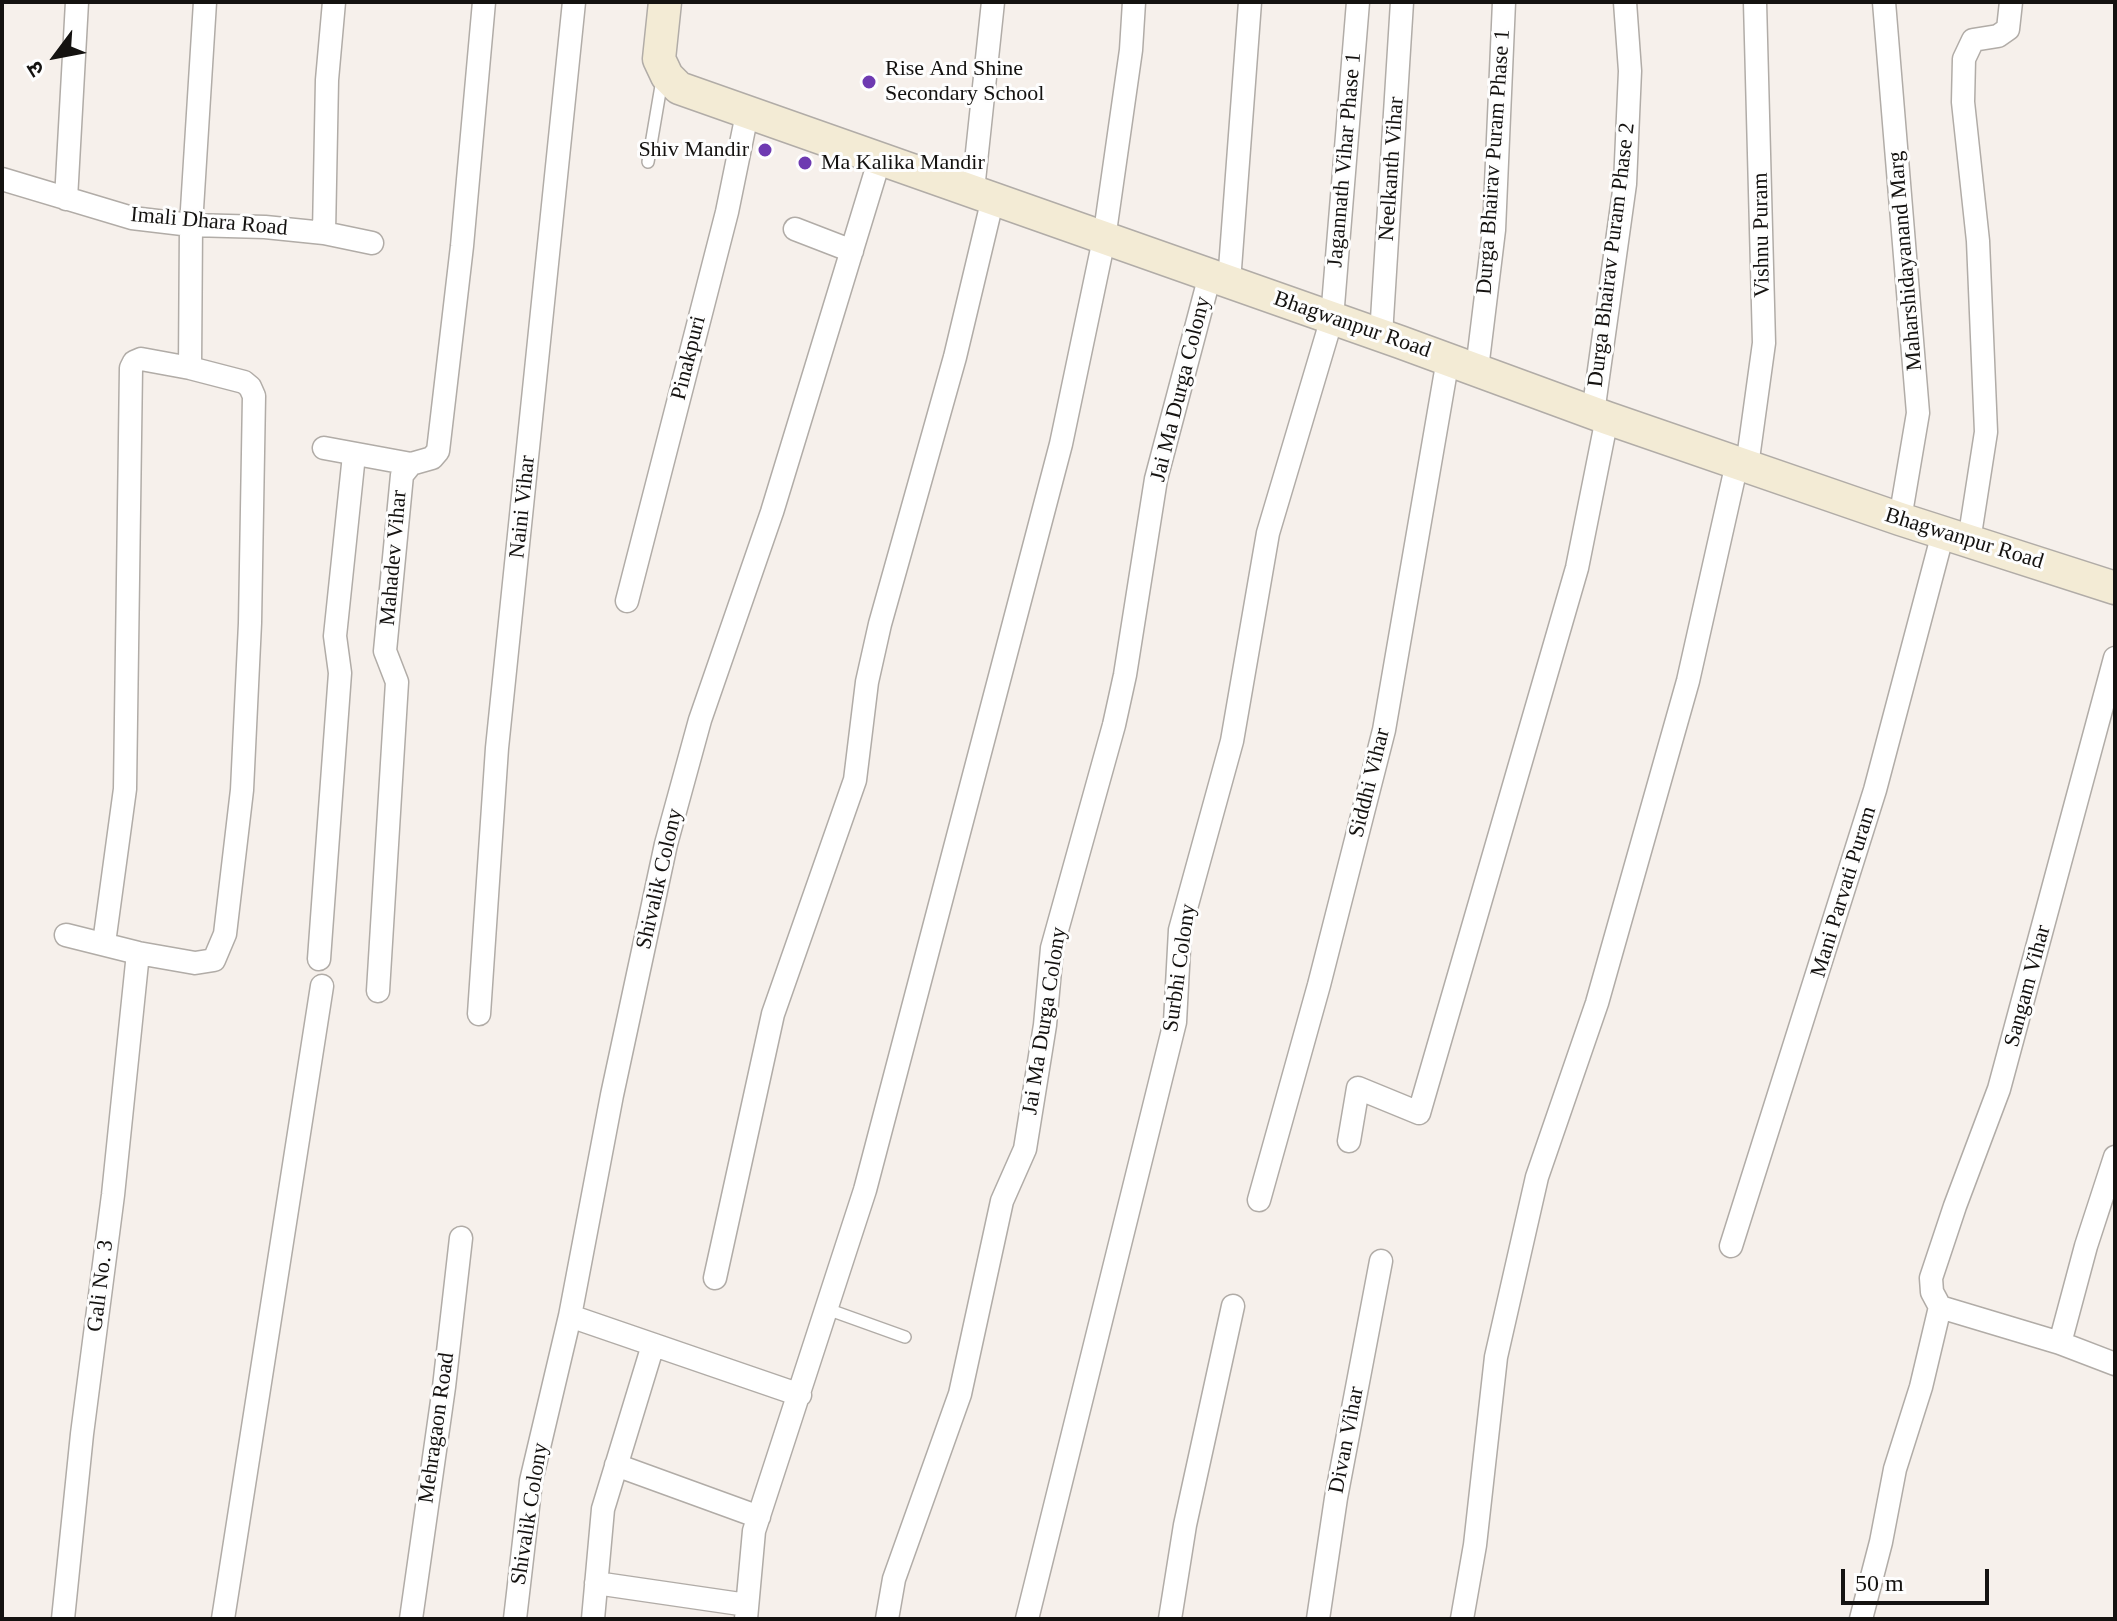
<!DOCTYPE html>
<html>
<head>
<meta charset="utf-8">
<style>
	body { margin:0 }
	#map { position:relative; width:2117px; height:1621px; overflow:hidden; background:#f6f0eb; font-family:"Times New Roman","Noto Sans Devanagari",serif }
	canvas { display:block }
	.frame { position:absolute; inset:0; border:4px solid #141210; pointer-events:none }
	.north { position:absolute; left:16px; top:16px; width:80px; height:80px; -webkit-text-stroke:6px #fefefe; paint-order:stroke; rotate:238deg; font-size:22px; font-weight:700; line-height:32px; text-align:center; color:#141210 }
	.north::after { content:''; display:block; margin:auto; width:28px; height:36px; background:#141210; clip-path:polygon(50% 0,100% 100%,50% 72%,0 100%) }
	.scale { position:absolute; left:1841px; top:1569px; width:148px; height:36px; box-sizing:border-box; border:4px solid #141210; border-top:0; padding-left:10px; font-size:24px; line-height:28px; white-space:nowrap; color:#141210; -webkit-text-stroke:6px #fefefe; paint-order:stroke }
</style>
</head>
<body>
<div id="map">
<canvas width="2117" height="1621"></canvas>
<div class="frame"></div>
<div class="north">उ</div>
<div class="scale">50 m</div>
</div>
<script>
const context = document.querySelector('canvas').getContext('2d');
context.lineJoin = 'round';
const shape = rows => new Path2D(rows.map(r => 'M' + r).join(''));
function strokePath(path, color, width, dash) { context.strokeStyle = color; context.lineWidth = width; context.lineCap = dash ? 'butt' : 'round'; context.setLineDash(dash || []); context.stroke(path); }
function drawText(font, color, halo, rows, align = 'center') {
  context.font = font + ' "Times New Roman",serif'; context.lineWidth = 6; context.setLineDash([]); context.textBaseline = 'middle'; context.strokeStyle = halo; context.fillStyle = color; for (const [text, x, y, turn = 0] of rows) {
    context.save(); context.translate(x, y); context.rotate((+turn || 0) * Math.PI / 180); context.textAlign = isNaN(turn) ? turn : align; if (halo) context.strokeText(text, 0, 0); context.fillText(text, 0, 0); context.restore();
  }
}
const lane = shape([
	[648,162,662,80],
	[827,1309,905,1337]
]);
const street = shape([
	[1884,2,1918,413,1900,519],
	[2,179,132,218,191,225,265,227,324,233,372,243],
	[973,190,993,2],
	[66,199,77,2],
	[795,229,852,251],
	[324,233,327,80,334,2],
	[1229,282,1250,2],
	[1381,335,1402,2],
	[1477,369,1494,230,1504,2],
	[1593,413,1625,184,1630,71,1625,2],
	[324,448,411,464],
	[1747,466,1764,343,1755,2],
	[1969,541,1986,432,1978,241,1963,102,1964,59,1973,40,1998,36,2008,29,2011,2],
	[627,601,727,212,747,114],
	[66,935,138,953,195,963,214,960,225,934,242,790,250,623,254,396,250,387,244,382,190,368],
	[104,943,125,789,131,368,134,362,141,359,190,368,191,225,205,2],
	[319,959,340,673,335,636,354,455],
	[378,991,397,682,385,651,402,475,411,464,432,458,438,451,462,246,484,2],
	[479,1014,497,748,574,2],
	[1349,1141,1358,1088,1419,1113,1577,568,1607,418],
	[1259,1200,1319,985,1384,730,1448,359],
	[1731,1246,1875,790,1943,533],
	[715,1278,773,1014,855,780,867,682,880,624,955,357,993,198],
	[1940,1307,1932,1292,1931,1278,1955,1206,1999,1089,2115,658],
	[1940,1307,2060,1343,2115,1364],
	[570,1316,800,1395],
	[2060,1343,2086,1246,2115,1157],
	[616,1465,759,1517],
	[596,1583,747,1605],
	[63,1619,82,1434,113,1195,138,953],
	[223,1619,322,986],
	[411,1619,444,1387,461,1238],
	[515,1619,531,1481,570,1316,612,1095,666,844,700,720,772,512,880,158],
	[593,1619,603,1509,653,1345],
	[746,1619,754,1531,865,1190,1061,444,1104,239,1131,50,1134,2],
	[887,1619,894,1579,960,1394,1002,1201,1025,1149,1045,1025,1052,948,1114,725,1125,675,1156,479,1210,275],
	[1027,1619,1175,1022,1180,930,1232,741,1268,533,1332,318,1358,2],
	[1170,1619,1185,1525,1233,1306],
	[1318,1619,1336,1498,1381,1261],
	[1462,1619,1475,1545,1496,1357,1537,1177,1597,1003,1688,681,1737,463],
	[1861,1619,1881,1542,1895,1469,1921,1387,1940,1307]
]);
const secondary = shape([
	[665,2,659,59,667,76,679,88,1400,342,1607,418,1900,519,2115,588]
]);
const markers = [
	[869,82,8,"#6e3ab1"],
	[765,150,8,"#6e3ab1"],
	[805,163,8,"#6e3ab1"]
];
const poiNames = [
	["Rise And Shine",885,69],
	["Secondary School",885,94],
	["Shiv Mandir",749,150,"right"],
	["Ma Kalika Mandir",821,163]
];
const streetNames = [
	["Jagannath Vihar Phase 1",1345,160,-85],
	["Durga Bhairav Puram Phase 1",1494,162,-86],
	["Neelkanth Vihar",1392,169,-86],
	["Imali Dhara Road",209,222,5],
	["Vishnu Puram",1762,235,-91],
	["Durga Bhairav Puram Phase 2",1612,255,-83],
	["Maharshidayanand Marg",1906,261,-95],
	["Bhagwanpur Road",1352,325,19],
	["Pinakpuri",689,358,-76],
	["Jai Ma Durga Colony",1181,389,-76],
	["Naini Vihar",523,507,-84],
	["Bhagwanpur Road",1964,539,17],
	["Mahadev Vihar",394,558,-85],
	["Siddhi Vihar",1370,783,-76],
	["Shivalik Colony",660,879,-77],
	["Mani Parvati Puram",1844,892,-73],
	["Surbhi Colony",1180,968,-82],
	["Sangam Vihar",2028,986,-75],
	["Jai Ma Durga Colony",1045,1021,-81],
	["Gali No. 3",101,1286,-83],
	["Mehragaon Road",437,1428,-82],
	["Divan Vihar",1347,1440,-79],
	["Shivalik Colony",530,1514,-81]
];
strokePath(lane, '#b1aca7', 14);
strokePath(street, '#b1aca7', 25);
strokePath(secondary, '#b1aca7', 35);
strokePath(lane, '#fff', 11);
strokePath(street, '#fff', 22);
strokePath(secondary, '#f3ebd5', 32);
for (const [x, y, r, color] of markers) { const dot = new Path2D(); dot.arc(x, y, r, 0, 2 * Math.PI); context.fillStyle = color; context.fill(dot); strokePath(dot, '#fefefe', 3); }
drawText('22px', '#141210', '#fefefe', poiNames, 'left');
drawText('22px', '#141210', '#fefefe', streetNames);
</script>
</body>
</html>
